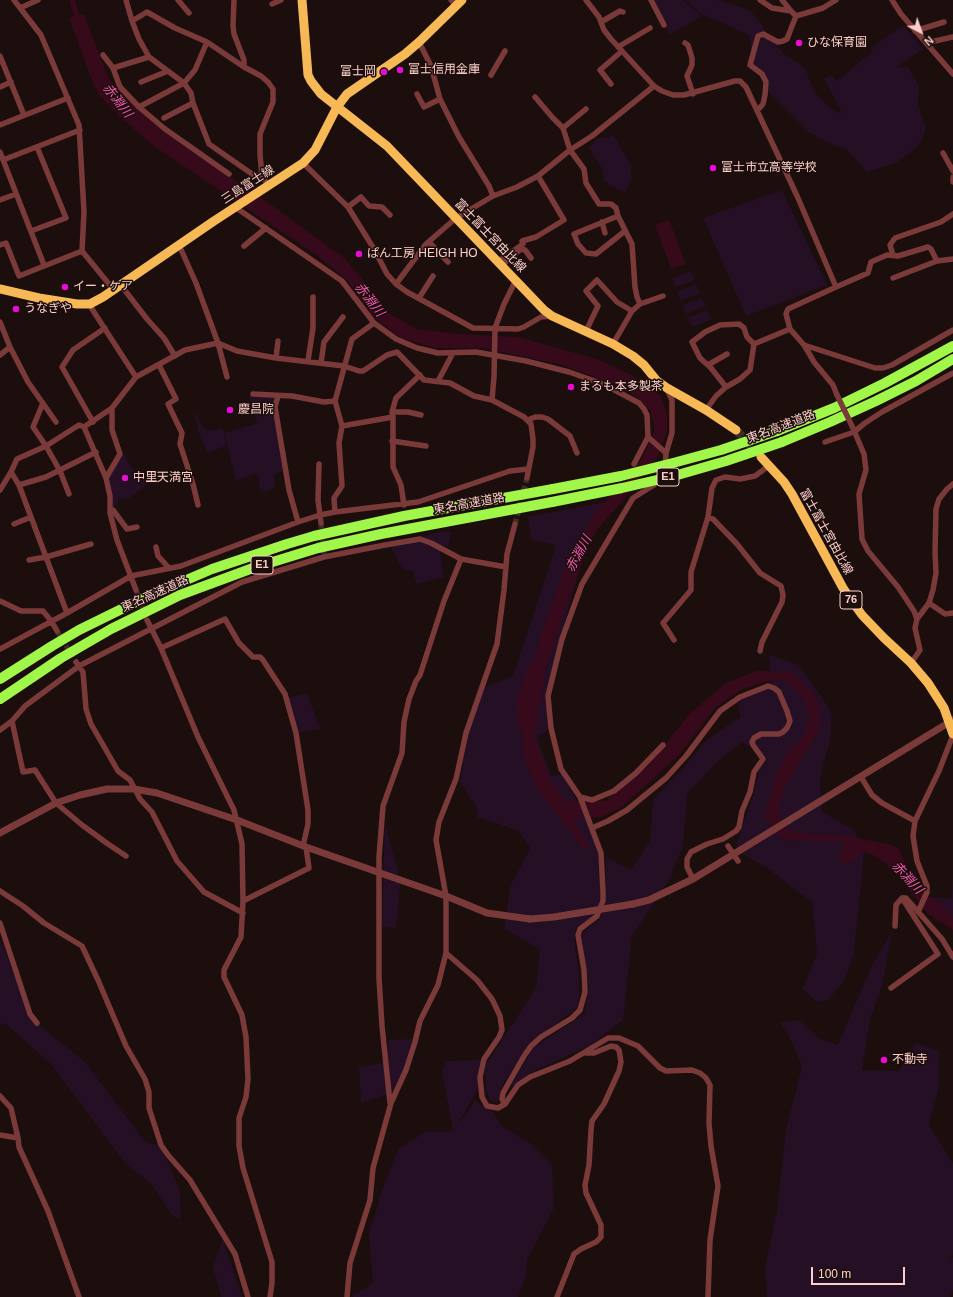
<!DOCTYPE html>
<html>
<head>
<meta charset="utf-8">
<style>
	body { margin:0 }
	#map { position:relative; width:953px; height:1297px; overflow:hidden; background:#1c0e0c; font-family:Arial,sans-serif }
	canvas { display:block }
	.north { position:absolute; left:901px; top:12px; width:40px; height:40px; -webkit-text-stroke:3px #1c0e0c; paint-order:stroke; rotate:139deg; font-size:11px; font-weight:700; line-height:16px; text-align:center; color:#fccec9 }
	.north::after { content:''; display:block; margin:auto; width:14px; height:18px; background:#fccec9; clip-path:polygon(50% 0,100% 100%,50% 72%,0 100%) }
	.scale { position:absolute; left:811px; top:1267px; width:94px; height:18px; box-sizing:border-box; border:2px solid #fccec9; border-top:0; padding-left:5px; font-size:12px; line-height:14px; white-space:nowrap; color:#fccec9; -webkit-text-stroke:3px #1c0e0c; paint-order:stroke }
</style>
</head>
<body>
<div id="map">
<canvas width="953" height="1297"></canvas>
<div class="north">N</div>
<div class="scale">100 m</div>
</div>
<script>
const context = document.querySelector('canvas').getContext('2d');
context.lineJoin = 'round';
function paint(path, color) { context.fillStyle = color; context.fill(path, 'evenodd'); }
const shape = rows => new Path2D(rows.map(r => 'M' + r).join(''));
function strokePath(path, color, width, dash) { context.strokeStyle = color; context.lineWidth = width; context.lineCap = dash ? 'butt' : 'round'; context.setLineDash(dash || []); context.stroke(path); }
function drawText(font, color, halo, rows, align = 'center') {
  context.font = font + ' Arial,"Noto Sans JP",sans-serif'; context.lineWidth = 3; context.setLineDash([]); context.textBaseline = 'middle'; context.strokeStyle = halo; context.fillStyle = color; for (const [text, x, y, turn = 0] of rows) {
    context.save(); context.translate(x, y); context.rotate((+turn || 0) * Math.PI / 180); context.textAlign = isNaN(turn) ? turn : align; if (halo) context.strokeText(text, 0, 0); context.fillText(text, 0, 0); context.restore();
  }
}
const green = shape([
	[652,0,682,0,702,16,669,35],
	[685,0,718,0,750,10,783,53,805,68,814,91,828,106,837,112,842,113,824,79,830,75,837,81,873,51,871,48,903,25,923,49,895,68,908,67,919,86,918,105,926,127,923,138,916,148,896,163,867,172,847,150,827,142,809,132,769,92,764,76,750,65,753,56,749,35,702,14],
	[614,136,631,165,632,180,624,193,604,181,603,170,589,148,598,138],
	[782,190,827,285,746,316,703,218],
	[691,271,695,280,676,287,672,278],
	[696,284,700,293,681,301,677,292],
	[702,298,705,307,686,314,683,305],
	[707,310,711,320,691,327,688,318],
	[249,396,276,397,284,471,275,474,274,489,261,492,257,473,236,480,224,433,258,423],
	[193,415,197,415,204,428,209,431,223,428,226,446,207,453,198,431,197,421],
	[120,455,125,455,130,466,139,475,143,477,149,475,151,477,152,480,148,485,141,489,128,499,119,498,117,505,113,508,107,479],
	[605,502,591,527,567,614,548,696,551,728,537,737,551,776,562,774,585,814,598,854,600,877,600,907,596,914,577,927,574,937,579,974,579,1001,576,1009,530,1043,502,1085,497,1104,489,1099,486,1089,485,1066,536,988,540,949,504,929,511,884,531,848,517,830,477,817,477,808,460,782,464,757,471,723,485,687,513,676,556,545,531,539,528,517],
	[443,531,452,532,448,547,440,545,440,555,444,577,416,584,413,571,406,571,399,563,390,545],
	[769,655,799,665,832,712,830,740,820,779,822,812,854,830,864,852,854,954,844,981,828,1000,817,1002,803,989,817,954,812,902,766,867,739,852,736,848,740,833,753,796,759,772,767,758,742,742,717,762,687,794,683,846,669,880,632,936,623,1020,591,1045,528,1074,511,1088,510,1087,533,1048,584,1014,589,988,581,934,599,919,606,903,606,857,631,870,650,841,653,800,683,768,704,742,740,717,738,700,771,682],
	[307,693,320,729,296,733,286,698],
	[385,823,398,871,400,888,396,928,382,926],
	[953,871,953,929,926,910,932,897,952,899],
	[892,932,883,982,870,1020,862,1070,899,1071,915,1043,939,1051,939,1087,929,1125,953,1163,953,1255,947,1264,953,1257,953,1290,950,1297,767,1297,765,1268,777,1210,786,1129,802,1066,791,1040,780,1022,799,1020,818,1038,838,1045,872,965],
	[0,938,23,999,37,1023,85,1062,146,1143,161,1145,180,1192,181,1219,173,1216,152,1185,125,1163,51,1064,5,1023,0,1025],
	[413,1039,403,1074,391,1093,361,1103,359,1067,387,1062,388,1040],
	[482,1060,478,1089,456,1127,475,1101,493,1112,502,1126,530,1143,552,1165,554,1208,527,1260,526,1275,518,1297,353,1297,353,1295,373,1283,369,1234,382,1190,398,1149,425,1132,453,1131,442,1071,445,1061],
	[223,1239,242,1297,221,1297,213,1267]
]);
const water = shape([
	[69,0,75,0,79,15,84,14,109,80,144,115,168,135,260,197,343,257,362,279,385,311,416,329,458,334,518,337,597,359,631,375,660,395,667,413,667,432,658,456,633,489,600,526,589,544,569,598,546,667,534,736,550,779,566,801,605,801,650,764,689,714,726,683,756,671,786,671,799,678,816,697,820,710,819,731,783,790,778,815,789,830,812,835,846,836,889,844,899,849,904,860,908,879,915,886,926,896,932,897,953,915,953,930,927,913,912,894,886,853,870,845,856,858,844,865,839,858,844,842,787,840,775,834,765,815,770,796,804,734,809,716,802,696,784,680,768,681,742,689,715,708,681,753,622,807,602,817,573,819,589,846,584,851,562,820,539,791,525,762,520,716,539,640,569,555,594,515,643,457,655,429,650,410,636,396,609,382,559,364,482,348,435,348,401,338,372,316,348,281,315,254,155,147,118,115,99,95,92,80,69,18,74,16],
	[669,220,686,264,671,269,655,225]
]);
const river = shape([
	[523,721,522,706,532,670],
	[778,789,782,774,796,750],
	[853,844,874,849,890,860,899,870]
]);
const minorTunnel = shape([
	[321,523,324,557],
	[515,524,527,478],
	[136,590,145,614],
	[57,631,76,662]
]);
const primaryTunnel = shape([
	[736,430,760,455]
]);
const minor = shape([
	[14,0,41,35,79,125,84,212,82,251,113,289],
	[126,0,132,21,147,12,175,28,207,42,244,67,261,76,268,82,273,89,273,102,260,134,260,154,262,177,269,185],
	[178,0,189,13],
	[234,0,233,26,234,34,244,60,244,67],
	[451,0,456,5],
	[586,0,599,17,604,30,611,39,654,86,662,91,673,95,684,95,735,81,740,81,746,87,798,198,836,287,788,309,786,314,790,329,804,345,875,368,883,368,892,365,953,330],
	[651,0,664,25],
	[760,0,772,8,791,11,796,16,823,8,836,0],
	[782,0,791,11],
	[892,0,901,14,953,74],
	[272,4,281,0],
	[20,8,38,0],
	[132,21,139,39,149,57,184,83,191,93,193,103,209,144,252,174,262,177],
	[601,22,620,11,623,12],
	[915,31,944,22],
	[419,42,431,66,440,99,459,137,489,186,493,196],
	[685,43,688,45,692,58,692,65,687,76,693,94],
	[926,43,953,37],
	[618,47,650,28],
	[103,55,113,68,120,87,139,107,165,129,229,174],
	[0,56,24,115],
	[113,68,149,57],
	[491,75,505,51],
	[141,82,168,71],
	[611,84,600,70,622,51],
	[0,87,11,82],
	[417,94,424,107,440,99],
	[535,97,552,117,563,128,570,150,584,169,586,183,599,204,611,204,616,208,618,216,632,244,635,287,637,297,640,304,632,311,613,344],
	[139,107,184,83,195,70,207,42],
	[757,111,763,104,765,95,766,82,762,74,750,65,758,36,763,34,778,42,783,41,787,39,796,16],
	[164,118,193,103],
	[0,125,68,98],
	[563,128,586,109],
	[0,152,44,265],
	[943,153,953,171],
	[3,160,80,130],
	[303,163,348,207,374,249,387,274,396,284,407,292,473,328,518,329,524,327,541,317,552,316],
	[953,177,953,182],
	[0,200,16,194],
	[235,207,342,281,374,323,396,339,417,348,438,353,476,352,526,361,569,372,603,384,639,403,644,409,647,415,648,437,634,464],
	[348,207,361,197,369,206,382,207,390,215],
	[618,216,574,234,578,244,586,253,596,254,625,231],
	[602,222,605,233],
	[31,231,66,218,37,147],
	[429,242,448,262],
	[0,245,6,243,19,276,82,251],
	[179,245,196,283,218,343,227,377],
	[244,246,266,228],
	[893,255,890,245,895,238,941,222,953,214],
	[499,261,523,244,522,241,536,237,564,220,538,176],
	[502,265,521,249,525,250,531,258],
	[893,278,937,261,953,259],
	[120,284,147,319,164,338,175,356],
	[396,284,426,244,456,218,493,196,517,187,538,176,570,150,592,136,654,86],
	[836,287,868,273,871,262,887,255,898,256,928,247,931,249,937,261],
	[419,298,433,276],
	[90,304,92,309,136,377],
	[640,304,663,296],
	[0,322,10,347,28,382,56,422],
	[586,331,598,306,586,291,597,280,617,302,632,311],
	[804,345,814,362,833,385,837,395],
	[0,355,10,347],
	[276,358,278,341],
	[308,361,313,328,313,297],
	[321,363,324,342,343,317],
	[159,365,176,399,168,404,182,433,180,444,193,484,198,505],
	[708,365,727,354],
	[438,381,453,353],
	[726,387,711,368,700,358,692,342,705,332,720,325,739,324,744,328,747,337,754,344],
	[253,394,292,396,324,402,335,401],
	[278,396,275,407,289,490,298,522],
	[492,400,494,377,495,328,504,304,516,280],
	[43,403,33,427,46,446,60,471,69,494],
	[706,410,716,396,726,387,740,379,750,370,754,344,790,329],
	[392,412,408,412,421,415],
	[528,420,535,417,542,417,548,419,570,436,577,453],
	[93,422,62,367,73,350,105,328],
	[342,426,393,417],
	[852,426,864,454,866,470,859,494,862,539,868,551,898,587,914,611,917,619],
	[84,427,112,408,136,377,185,350,218,343,237,351,276,358,344,366,359,371,363,371,387,355,397,352,424,380,450,383,474,396,492,400,524,417,531,424,533,439,533,447,527,478],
	[648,437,666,453],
	[392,441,426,446],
	[825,442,854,432,865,423,882,412,953,373],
	[319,464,318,500,321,523],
	[11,472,19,485,67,613],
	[106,478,120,454,112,430,112,408],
	[19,485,46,477,96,452],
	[0,490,11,472,17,459,46,446,79,425,84,427,106,478,110,496,110,513,117,540,136,590],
	[404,505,401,485,393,467,393,417,392,412,396,398,420,375],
	[110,510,113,510,127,529,137,527],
	[335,512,334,498,342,486,339,443,342,426,335,401,352,339,374,323],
	[708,517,713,519,737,544,760,573,781,586,783,595,782,602,762,642,760,651],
	[14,524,31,517],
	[156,547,158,556,169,568],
	[29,560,46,557,91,544],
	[0,601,21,611,43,611,52,622,57,631],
	[929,603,945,614,953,613],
	[147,620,161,648,198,737,234,810,242,844,243,901,241,937,224,970,224,977,242,1015,246,1037,248,1079,246,1097,239,1118,239,1146,243,1168,272,1262,272,1283,270,1297],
	[674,640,663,623,691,590,691,572,708,517,712,488,716,480,725,477,740,479,755,476,770,465],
	[161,648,225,619,239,643,253,657,260,657,263,660,285,694,296,733,308,810,308,824,303,846],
	[0,649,67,613,131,576,181,566,298,522,320,515,335,512,418,502,510,471,528,469],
	[76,662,83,672,86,709,91,724,118,771,130,780,140,799,152,812,177,861,204,892,243,913],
	[911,663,920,650,915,628,917,619,929,603,933,590,936,573,935,552,936,509,939,499,947,489,953,484],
	[12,721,23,772,35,770,56,803,82,825,108,844,126,856],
	[0,730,12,721,25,706,79,666,242,582,324,557,385,545,420,539,431,543,461,559,506,567],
	[663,745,636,773,614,791,592,800,580,797,561,769,551,728,548,696,562,639,582,584,633,498,654,485,665,472,666,453,672,433,672,400,667,389],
	[861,777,872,795,882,803,915,821],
	[592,828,608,821,627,810,666,778,686,756,720,711,740,697,768,686,774,688,779,692,787,711,790,721,787,728,783,732,779,734,761,734,754,738,752,742,753,745,763,759,754,772,750,792,742,811,739,827,736,831,723,839,707,844,691,852,687,859,687,867,693,879],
	[0,891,23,906,44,923,82,946,98,980,126,1046,145,1079,149,1092,149,1108,161,1145,168,1155,190,1180,235,1254,248,1297],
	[243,901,309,868,306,847],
	[918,912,927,892,927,886,917,861,913,836,915,821,939,771,953,735],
	[0,923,30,1014,37,1023],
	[895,926,896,905,902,898,906,898,942,939,953,957],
	[446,953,477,980,492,999,500,1016,502,1030,499,1037,484,1059,480,1077,482,1097,487,1106,498,1108,505,1104,518,1085,530,1077,570,1061,608,1038,619,1038,638,1046,660,1068,666,1071,692,1070,700,1073,706,1078,710,1085,709,1123,711,1146,718,1186,710,1240,708,1297],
	[891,988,938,954,902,898],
	[0,1096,11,1108,18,1138],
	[390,1103,382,1026,379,978,379,857,383,806,402,753,404,722,409,699,416,681,420,675,444,601,461,559],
	[505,1104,502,1099,503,1093,524,1056,531,1046,541,1037,572,1018,580,1010,585,992,584,970,578,935,580,929,597,916,603,901,603,891,601,853,580,797],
	[0,1135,18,1138,19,1147,48,1211,79,1297],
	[347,1297,350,1263,370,1200,373,1168,391,1103,406,1070,415,1042,420,1021,438,985,446,953,446,896,436,840,439,822,456,779,466,733,497,644,504,590,507,554,515,524],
	[557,1297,574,1254,581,1249,596,1242,601,1237,601,1225,586,1193,585,1185,589,1165,591,1130,592,1121,604,1104,619,1071,621,1062,619,1050,616,1047,611,1046,594,1053,586,1053]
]);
const tertiary = shape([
	[0,833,56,803,80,795,107,789,134,789,157,793,237,820,306,847,446,896,487,913,530,919],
	[633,904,649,900,693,879,953,720]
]);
const primary = shape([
	[302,0,308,75,311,81,321,94,387,146,544,310,552,316,613,344,633,356,644,365,657,381,667,388,706,410,736,430],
	[0,289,39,298,77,304,90,304,103,297,214,221,303,163,315,150,337,107,347,94,405,54,419,42,462,0],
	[761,457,784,482,792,494,843,588,852,601,862,615,884,638,911,663,928,683,944,708,953,734]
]);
const motorway = shape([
	[777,431,834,408,885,383,953,346],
	[782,442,830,422,876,401,916,381,953,359],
	[0,679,52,646,79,630,142,599,212,569,287,544,314,536,404,516,553,489],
	[0,699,61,658,111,629,180,595,253,568,318,548,381,534,552,502]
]);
const minorBridge = shape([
	[837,395,852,426],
	[728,846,738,861]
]);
const tertiaryBridge = shape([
	[530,919,554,917,633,904]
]);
const motorwayBridge = shape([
	[553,489,621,476,673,463,721,450,777,431],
	[552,502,622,488,674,476,726,461,782,442]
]);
const markers = [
	[799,43,4,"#e70bd5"],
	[400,70,4,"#e70bd5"],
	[384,72,4,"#e70bd5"],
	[713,168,4,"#e70bd5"],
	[359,254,4,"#e70bd5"],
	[65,287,4,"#e70bd5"],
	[16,309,4,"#e70bd5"],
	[571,387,4,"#e70bd5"],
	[230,410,4,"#e70bd5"],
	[125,478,4,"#e70bd5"],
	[884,1060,4,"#e70bd5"]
];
const shields = [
	[668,477,22],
	[262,565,22],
	[851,600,22]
];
const shieldNames = [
	["E1",668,477],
	["E1",262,565],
	["76",851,600]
];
const poiNames = [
	["ひな保育園",807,43],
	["富士信用金庫",408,70],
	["富士岡",376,72,"right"],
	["富士市立高等学校",721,168],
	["ぱん工房 HEIGH HO",367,254],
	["イー・ケア",73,287],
	["うなぎや",24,309],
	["まるも本多製茶",579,387],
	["慶昌院",238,410],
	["中里天満宮",133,478],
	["不動寺",892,1060]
];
const streetNames = [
	["三島富士線",248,185,-33],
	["富士富士宮由比線",490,236,46],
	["東名高速道路",781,427,-21],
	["東名高速道路",469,504,-10],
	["富士富士宮由比線",826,532,61],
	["東名高速道路",155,594,-24]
];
const waterNames = [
	["赤淵川",117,101,52],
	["赤淵川",369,300,52],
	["赤淵川",579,554,-61],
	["赤淵川",907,878,47]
];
paint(green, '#240f25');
paint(water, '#360a1b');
strokePath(river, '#360a1b', 11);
strokePath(minorTunnel, '#3e2b28', 5.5, [5.5, 3]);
strokePath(primaryTunnel, '#3e2b28', 9, [9, 4.5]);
strokePath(minor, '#793a39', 5.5);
strokePath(tertiary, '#793a39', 7);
strokePath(primary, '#f7b856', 9);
strokePath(motorway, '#a0f74a', 10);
strokePath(minorBridge, '#793a39', 5.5);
strokePath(tertiaryBridge, '#793a39', 7);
strokePath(motorwayBridge, '#a0f74a', 10);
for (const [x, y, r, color] of markers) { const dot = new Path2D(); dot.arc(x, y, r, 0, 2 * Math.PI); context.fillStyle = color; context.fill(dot); strokePath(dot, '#1c0e0c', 1.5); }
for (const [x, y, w] of shields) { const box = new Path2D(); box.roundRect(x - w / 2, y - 9, w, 18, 3); context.fillStyle = '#1c0e0c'; context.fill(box); strokePath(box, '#fccec9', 1); }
drawText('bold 11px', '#fccec9', null, shieldNames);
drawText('12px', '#fccec9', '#1c0e0c', poiNames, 'left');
drawText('12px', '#fccec9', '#1c0e0c', streetNames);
drawText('italic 13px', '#f75cb3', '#1c0e0c', waterNames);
</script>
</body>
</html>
